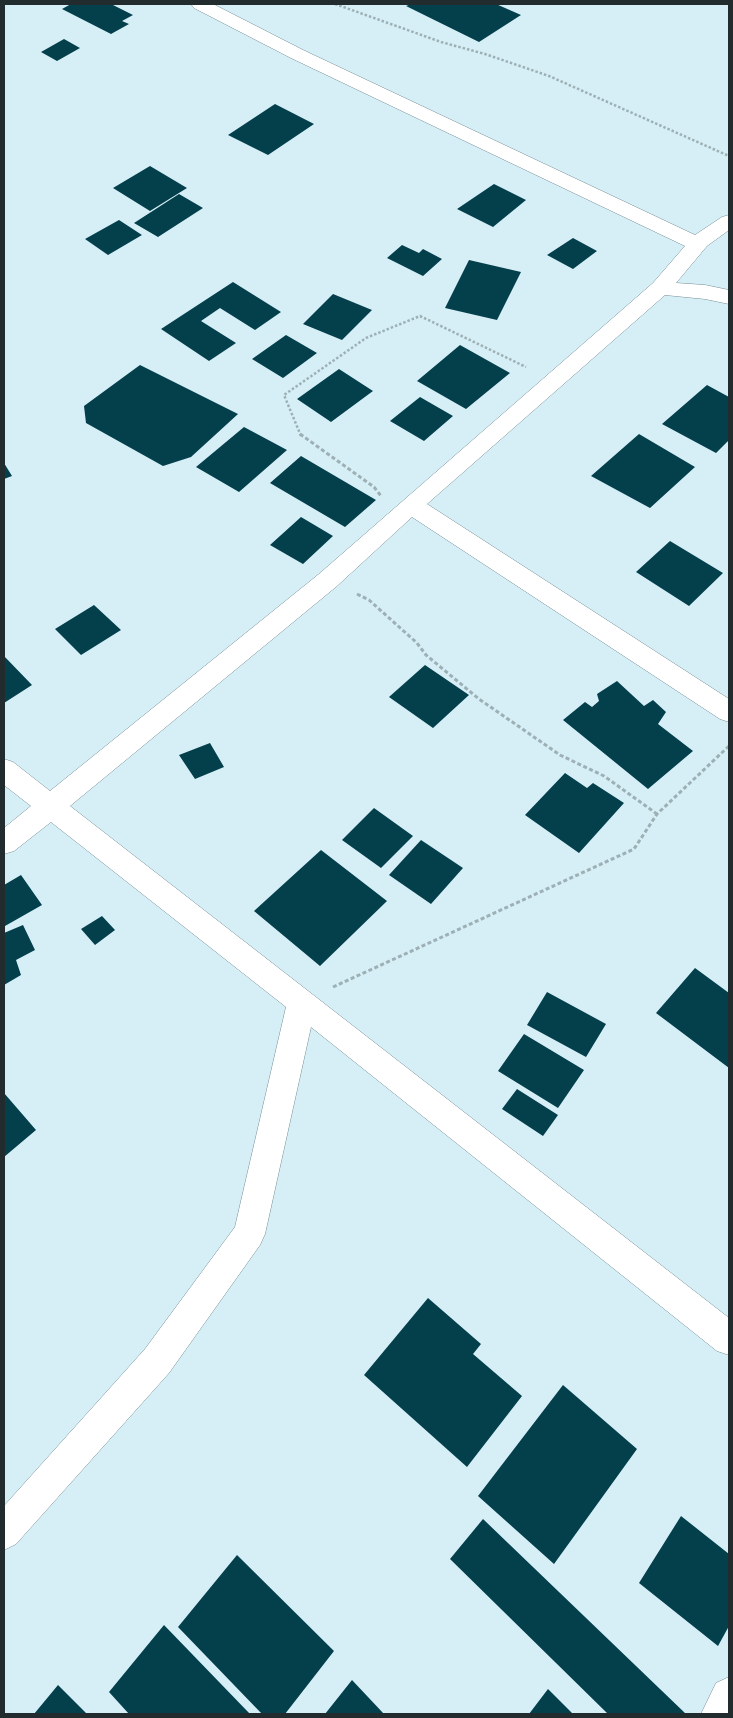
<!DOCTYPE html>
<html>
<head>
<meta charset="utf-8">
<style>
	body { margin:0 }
	#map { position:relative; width:733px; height:1718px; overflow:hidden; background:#d6eff6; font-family:"Exo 2",sans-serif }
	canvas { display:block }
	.frame { position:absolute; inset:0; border:5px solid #222b2e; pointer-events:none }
</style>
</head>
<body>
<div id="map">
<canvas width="733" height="1718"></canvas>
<div class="frame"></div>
</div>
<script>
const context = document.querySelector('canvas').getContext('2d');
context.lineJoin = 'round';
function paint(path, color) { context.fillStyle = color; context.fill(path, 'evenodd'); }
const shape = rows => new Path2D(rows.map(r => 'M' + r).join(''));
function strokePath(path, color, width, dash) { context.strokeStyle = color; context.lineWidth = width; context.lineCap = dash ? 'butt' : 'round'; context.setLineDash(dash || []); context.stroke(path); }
const building = shape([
	[71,4,111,4,133,15,122,21,129,24,111,34,62,9],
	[411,4,496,4,521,15,479,42,406,6],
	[64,39,80,48,57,61,41,52],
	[275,104,314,124,268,155,228,135],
	[150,166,187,188,150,211,113,188],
	[494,184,526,200,493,227,457,209],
	[179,194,203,208,158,237,134,223],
	[119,220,142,235,108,255,85,239],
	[573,238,597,251,573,269,547,255],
	[402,245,419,253,423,249,442,259,423,276,387,258],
	[469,260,521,272,497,320,445,308],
	[233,282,281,312,255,330,220,308,201,321,236,343,209,361,161,329],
	[333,294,372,310,342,340,303,324],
	[286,335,317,353,283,378,252,359],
	[460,345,510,373,466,409,417,381],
	[140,365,238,414,191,457,163,466,86,423,84,406],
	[339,369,373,391,331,422,297,399],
	[707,385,729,397,729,440,716,453,662,424],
	[420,397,453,416,424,441,390,421],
	[244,427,287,450,239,492,196,467],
	[639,434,695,467,650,508,591,476],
	[301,456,376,500,345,527,270,483],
	[4,463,12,476,4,479],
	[301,517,333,536,303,564,270,545],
	[670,541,723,573,689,606,636,572],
	[94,605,121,630,81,655,55,629],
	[4,656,32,685,4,703],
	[425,665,469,695,433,728,389,697],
	[617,681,644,706,653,700,666,712,658,724,693,751,648,789,563,720,585,702,592,707,599,701,597,694],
	[210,743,224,767,195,779,179,755],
	[565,773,587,788,593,783,624,803,579,853,525,815],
	[374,808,413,836,381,868,342,840],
	[421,840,463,868,431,904,389,875],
	[321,850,387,901,320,966,254,911],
	[21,875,42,905,5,926,4,885],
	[102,916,115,930,95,945,81,929],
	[23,925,35,950,16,960,21,975,4,985,4,933],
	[695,968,729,993,729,1068,656,1013],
	[547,992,606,1024,586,1057,527,1025],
	[524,1034,584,1070,558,1108,498,1071],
	[517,1089,558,1115,543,1136,502,1109],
	[4,1093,36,1130,4,1157],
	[428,1298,481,1344,473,1354,522,1396,467,1467,364,1375],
	[563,1385,637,1449,554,1564,478,1496],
	[681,1516,729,1554,729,1626,718,1646,639,1583],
	[483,1519,686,1714,608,1714,450,1559],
	[237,1555,334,1651,285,1714,262,1714,178,1627],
	[164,1625,250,1714,129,1714,109,1692],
	[352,1680,384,1714,325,1714],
	[58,1685,87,1714,34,1714],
	[548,1689,573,1714,529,1714]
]);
const pathFar1 = shape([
	[335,4,441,42,485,54,549,76,729,156],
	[301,436,284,395,366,338,420,316,526,367]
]);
const path = shape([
	[300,434,374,487,381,496],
	[357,594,369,600,417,643,426,655,479,699,560,755,604,776,657,814],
	[333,987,634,849,657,814,729,746]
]);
const minor = shape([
	[191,4,213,4,303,50,695,235,722,217,729,215,729,230,707,246,676,283,705,285,729,290,729,304,705,299,665,295,427,504,729,699,729,722,720,719,412,517,337,586,70,806,729,1318,729,1355,717,1351,311,1027,265,1234,260,1245,169,1373,16,1544,4,1550,4,1506,145,1349,235,1227,286,1007,51,822,14,851,4,854,4,828,31,806,4,785,4,759,13,762,50,791,319,574,653,283,685,246,291,58,194,8,191,4],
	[729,1677,729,1714,701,1714,716,1683,729,1677]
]);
paint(building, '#043f4c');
strokePath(minor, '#768d94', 1);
strokePath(pathFar1, '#9cb0b5', 2.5, [2.5, 2]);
strokePath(path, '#9cb0b5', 3, [4, 2.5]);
paint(minor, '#fff');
</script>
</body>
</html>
